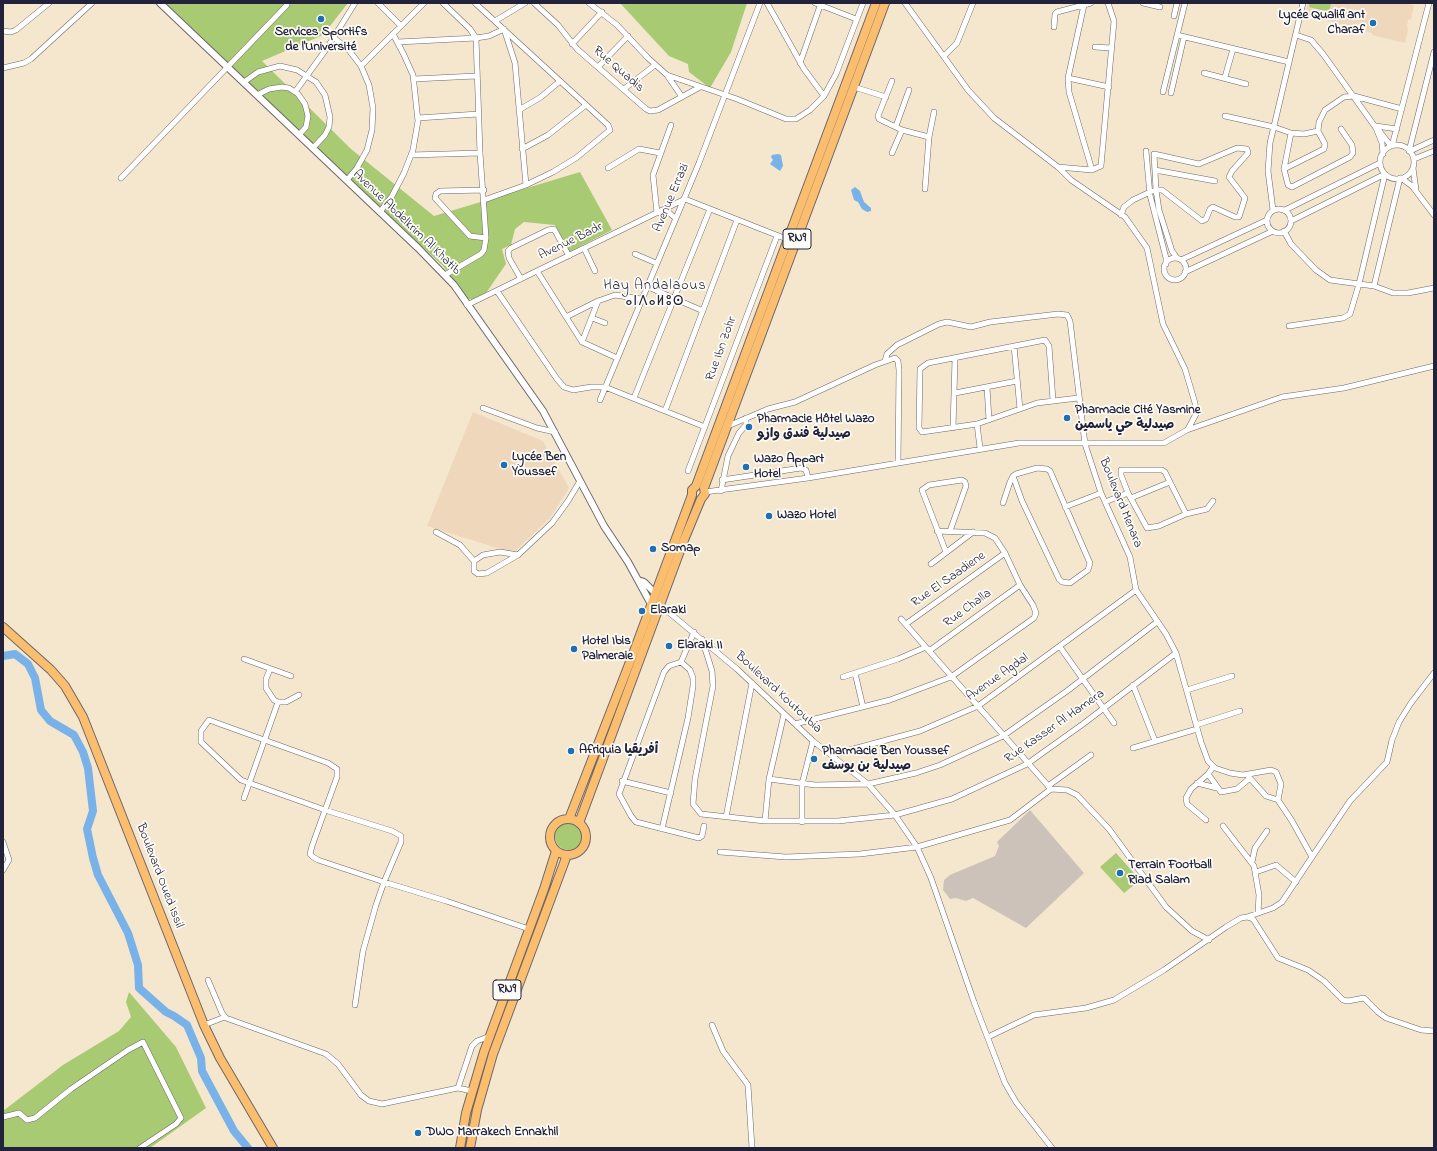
<!DOCTYPE html>
<html>
<head>
<meta charset="utf-8">
<style>
	body { margin:0 }
	#map { position:relative; width:1437px; height:1151px; overflow:hidden; background:#f4e7cd; font-family:"Indie Flower",sans-serif }
	canvas { display:block }
	.frame { position:absolute; inset:0; border:4px solid #22223b; pointer-events:none }
</style>
</head>
<body>
<div id="map">
<canvas width="1437" height="1151"></canvas>
<div class="frame"></div>
</div>
<script>
const context = document.querySelector('canvas').getContext('2d');
context.lineJoin = 'round';
function paint(path, color) { context.fillStyle = color; context.fill(path, 'evenodd'); }
const shape = rows => new Path2D(rows.map(r => 'M' + r).join(''));
function strokePath(path, color, width, dash) { context.strokeStyle = color; context.lineWidth = width; context.lineCap = dash ? 'butt' : 'round'; context.setLineDash(dash || []); context.stroke(path); }
function drawText(font, color, halo, rows, align = 'center') {
  context.font = font + ' "Indie Flower","Playpen Sans Arabic","Noto Sans Tifinagh",sans-serif'; context.lineWidth = 3.5; context.setLineDash([]); context.textBaseline = 'middle'; context.strokeStyle = halo; context.fillStyle = color; for (const [text, x, y, turn = 0] of rows) {
    context.save(); context.translate(x, y); context.rotate((+turn || 0) * Math.PI / 180); context.textAlign = isNaN(turn) ? turn : align; if (halo) context.strokeText(text, 0, 0); context.fillText(text, 0, 0); context.restore();
  }
}
const built = shape([
	[1308,3,1405,3,1414,5,1411,19,1408,20,1407,26,1408,29,1405,43,1372,35,1372,33,1305,14],
	[473,412,543,441,569,488,550,518,513,553,427,526]
]);
const industrial = shape([
	[1030,810,1084,873,1026,928,973,898,966,901,956,898,950,899,943,890,944,880,950,875,995,856,999,846,997,842]
]);
const green = shape([
	[161,3,348,3,323,35,262,61,351,149,434,216,580,172,612,230,569,252,555,225,524,222,515,229,511,245,502,249,506,264,484,296,473,300,466,298,443,266,227,67],
	[608,3,747,3,731,52,710,88,689,72,688,64,669,56,620,3],
	[1310,3,1331,3,1329,12,1309,7],
	'555 836a14 14 0 1 1 28 0a14 14 0 1 1-28 0Z',
	[1116,853,1140,880,1124,893,1100,867],
	[129,992,176,1047,206,1108,150,1148,3,1148,3,1111,63,1065,119,1031,131,1017,126,1002]
]);
const water = shape([
	[778,154,781,155,783,166,780,171,770,164,773,160,771,157,772,155],
	[855,187,860,191,864,202,871,208,871,211,867,212,862,209,858,202,854,200,851,190]
]);
const river = shape([
	[3,656,15,654,28,664,35,678,41,710,50,721,74,735,83,752,88,768,93,811,87,829,93,858,98,875,128,933,138,965,139,988,166,1012,174,1016,187,1025,201,1058,202,1071,234,1131,248,1148]
]);
const minor = shape([
	[378,3,401,26],
	[443,3,470,29,476,38,480,153,486,238,484,250,481,254,445,275],
	[475,3,608,125,610,130,576,158,553,172,526,185,484,200],
	[534,3,558,25,577,49,646,109,650,111,658,110,700,87],
	[589,3,617,25,648,58,667,75,682,97],
	[767,3,804,69,824,96],
	[815,3,856,19],
	[905,3,968,90,994,118,1058,167,1071,180,1125,217,1147,248,1163,324,1185,369,1195,403,1196,414,1188,429],
	[1143,3,1160,7],
	[1174,16,1177,3],
	[495,21,525,3],
	[1054,27,1055,14,1057,12,1091,3],
	[3,31,11,32,16,30,49,3],
	[1177,35,1289,62],
	[1296,35,1311,40,1323,54,1376,128,1382,143,1383,154],
	[333,37,348,49,361,66,369,85,373,108,372,130,367,150,357,168,347,180],
	[398,42,476,38,489,36,504,29,515,63,526,185],
	[572,44,602,12],
	[1095,47,1111,48],
	[944,56,957,43,973,3],
	[800,63,821,3],
	[361,66,424,3],
	[598,67,628,36],
	[3,68,24,63,31,59,92,3],
	[1204,73,1246,84],
	[667,75,737,99,786,119,796,119,810,110,824,96,836,74,863,3],
	[1225,77,1233,49],
	[1068,78,1084,5],
	[414,79,476,76],
	[892,81,878,116,879,119,902,130,929,137],
	[244,82,258,72,280,66,297,70,316,82,325,95,330,117,329,127,325,135,313,148],
	[854,87,886,97],
	[624,89,655,65],
	[295,92,327,48,355,3],
	[1163,92,1185,3],
	[1171,93,1184,37],
	[257,95,269,89,282,87,289,88,298,94,305,104,308,116,306,127,299,135],
	[519,110,541,97,560,81],
	[1225,116,1274,127,1291,133,1304,134,1318,131,1319,122,1325,110,1344,97,1354,96,1402,109],
	[418,118,478,114],
	[896,126,909,90],
	[1376,126,1397,129],
	[1377,128,1391,146],
	[1291,133,1284,169,1288,185,1292,187,1350,157,1353,153,1352,145,1341,129],
	'1380 162a17 17 0 1 1 34 0a17 17 0 1 1-34 0Z',
	[1392,146,1429,3],
	[522,149,548,135,586,105],
	[1146,151,1150,195,1166,258,1166,264],
	[1409,151,1434,52],
	[1410,151,1434,140],
	[892,153,902,130],
	[411,155,480,153],
	[1414,159,1434,151],
	[1058,167,1092,170,1101,166,1114,21,1108,3],
	[608,168,639,149,660,153],
	[1413,168,1416,190],
	[1284,169,1324,149,1325,144,1318,131],
	[1092,170,1069,92,1068,78,1109,87],
	[1155,170,1215,181],
	[121,178,287,5],
	[1401,178,1412,186,1434,215],
	[925,189,929,137,934,112],
	[484,190,440,191,436,194,435,198,470,236,486,238],
	[665,209,675,218],
	'1267 221a12 12 0 1 1 24 0a12 12 0 1 1-24 0Z',
	[1273,210,1268,171,1270,143,1303,3],
	[1285,210,1380,163],
	[380,212,392,196,404,173,413,150,418,121,413,75,404,55,393,34],
	[657,213,653,175,671,125],
	[1121,215,1124,207,1133,200,1150,192,1156,190,1162,190,1202,221,1206,219,1210,209,1213,207,1235,217,1239,217,1245,198,1229,177,1232,171,1248,153,1247,149,1237,148,1199,164,1154,154,1156,190,1159,210,1172,251,1177,258],
	[1291,221,1385,174],
	[1284,231,1291,244,1316,270,1330,280,1374,286,1393,293,1408,293,1434,288],
	[584,248,595,271],
	[635,254,656,263],
	'1164 269a11 11 0 1 1 22 0a11 11 0 1 1-22 0Z',
	[1181,260,1267,220],
	[537,271,582,342,617,358],
	[1185,272,1273,231],
	[521,279,509,258,508,251,511,248,548,230,554,229,569,256],
	[646,286,703,311],
	[1374,286,1400,178],
	[497,291,557,379,564,387,573,390,591,387,605,387,705,427],
	[467,305,685,199,789,240],
	[566,317,598,301,615,295,641,299],
	[592,318,605,323],
	[1289,326,1343,318,1350,314,1359,284,1385,174],
	[582,342,598,301],
	[1014,346,1020,409],
	[885,361,887,354,897,345,939,324,947,322,971,327,990,322,1058,314,1067,315,1070,321,1085,444,1101,493,1130,557,1136,590,1166,634,1176,653,1201,742,1208,761,1215,768,1230,773,1243,775,1271,770,1276,772,1281,784,1278,800,1292,821,1312,857,1350,801,1387,762,1392,740,1399,722,1411,703,1434,673],
	[987,387,989,420],
	[955,393,1017,381],
	[634,398,710,209],
	[600,400,699,163,760,3],
	[1053,400,1049,346,1045,340,928,363,920,369,919,428,922,432,977,424,1037,403,1078,398],
	[483,408,537,428,555,432],
	[665,411,737,220],
	[977,424,980,448],
	[728,426,768,409,795,402,875,365,895,358,898,361,899,370,898,463],
	[953,428,955,359],
	[688,471,777,236],
	[722,480,801,468,806,470,808,478],
	[721,491,728,456,739,433,746,425,746,418],
	[705,492,808,478,1019,443,1164,443,1187,430,1282,397,1344,388,1434,366],
	[1131,498,1170,482],
	[1105,502,1128,493],
	[1003,503,1010,482,1013,476,1016,474,1037,468,1047,469,1050,471,1086,554,1090,563,1088,570,1070,583,1062,582,1059,579,1022,501,1013,476],
	[1065,507,1101,493],
	[1186,514,1165,472,1162,470,1121,470,1121,475,1128,493,1147,528,1159,526,1186,514,1207,509,1213,501],
	[436,532,460,545,474,561],
	[946,552,922,490,929,485,962,480,965,482,966,486,950,531],
	[518,555,500,552,483,555,474,561,474,571,478,574,487,573,518,555,552,523,568,501,580,481],
	[931,564,973,532],
	[660,605,737,669,813,741,868,784,895,815,917,847,931,878,974,1002,1005,1083,1016,1102,1052,1148],
	[901,619,1051,789],
	[906,624,1005,553],
	[702,639,712,671,713,686,695,779,693,804,701,814,765,821,838,821,895,815,952,799,1027,764,1083,724,1176,653],
	[1060,647,1114,723],
	[929,651,1020,585],
	[244,659,291,676],
	[681,662,694,632],
	[270,669,266,679,266,688,274,700,278,702,286,702,299,695],
	[855,673,863,707],
	[843,677,898,659,926,647],
	[1133,685,1155,741],
	[1187,690,1232,676],
	[795,724,890,700,951,677,1034,618,1036,613,1033,605,1020,585,1005,553,995,538,985,533,937,531],
	[1196,725,1240,711],
	[1133,748,1197,729],
	[831,755,920,731,978,706,1136,590],
	[1213,767,1208,774,1221,792,1237,789,1250,778],
	[1248,776,1266,796,1278,800],
	[769,779,815,785,868,784,916,773,940,765,1003,736,1067,691,1157,622],
	[622,781,671,793],
	[1197,783,1217,788],
	[1048,786,1091,755],
	[244,798,278,702],
	[726,817,752,683],
	[1206,820,1187,804,1186,798,1191,789,1208,774],
	[765,821,769,779,784,714],
	[802,822,802,784,813,741],
	[1223,826,1254,866,1259,895,1258,913],
	[662,829,688,718,693,686,693,678,690,670,681,662,669,666,664,672,619,794,631,816,636,822,640,823,699,838,702,836,704,826],
	[3,842,9,860,3,870],
	[720,852,786,857,860,854,917,847,1010,820,1051,789,1067,790,1077,795,1109,829,1166,907,1192,931,1209,940],
	[1252,862,1255,848,1267,831],
	[1256,872,1276,865,1296,882],
	[1247,917,1273,908,1282,902,1312,857],
	[208,980,222,1013,226,1018,326,1054,338,1064,361,1095,369,1101,382,1104,458,1088,472,1091],
	[355,1005,363,951,376,905,384,882,401,842,401,836,392,831,325,810,241,780,201,742,201,731,209,720,328,763,337,769,337,777,325,810,312,846,310,854,313,857,318,860,384,882,446,901,529,929],
	[204,1025,225,1017],
	[712,1025,723,1051,748,1085,752,1148],
	[988,1037,1034,1015,1086,1008,1114,1000,1164,970,1226,927,1241,918,1247,917,1253,919,1278,958,1308,970,1324,981,1343,1000,1348,1001,1364,998,1378,1012,1386,1018,1421,1030,1434,1031],
	[458,1088,472,1046,477,1041,490,1036],
	[3,1117,19,1113,27,1120,35,1118,71,1089,128,1050,143,1042,181,1118,176,1124,140,1148]
]);
const tertiary = shape([
	[160,3,418,248,454,285,543,411,604,526,628,562,651,604],
	[638,580,644,582,655,593]
]);
const primary = shape([
	[3,627,51,670,65,686,83,717,204,1025,220,1058,273,1148],
	[569,819,633,654,692,495,692,490,696,486,876,3],
	'550 837a18 18 0 1 1 36 0a18 18 0 1 1-36 0Z',
	[579,823,684,540,701,499,705,494,704,488,885,3],
	[460,1148,466,1113,484,1052,544,889,556,851],
	[470,1148,477,1110,493,1054,567,855]
]);
const markers = [
	[321,19,4,"#1f6fb2"],
	[1373,23,4,"#1f6fb2"],
	[1067,418,4,"#1f6fb2"],
	[749,427,4,"#1f6fb2"],
	[504,465,4,"#1f6fb2"],
	[746,467,4,"#1f6fb2"],
	[769,516,4,"#1f6fb2"],
	[653,549,4,"#1f6fb2"],
	[642,611,4,"#1f6fb2"],
	[669,646,4,"#1f6fb2"],
	[574,649,4,"#1f6fb2"],
	[571,751,4,"#1f6fb2"],
	[814,759,4,"#1f6fb2"],
	[1120,873,4,"#1f6fb2"],
	[418,1133,4,"#1f6fb2"]
];
const shields = [
	[797,239,28],
	[507,990,28]
];
const shieldNames = [
	["RN9",797,239],
	["RN9",507,990]
];
const poiNames = [
	["Lycée Qualifiant",1365,16,"right"],
	["Charaf",1365,31,"right"],
	["Services Sportifs",321,33,"center"],
	["de l'Université",321,48,"center"],
	["Pharmacie Cité Yasmine",1075,411],
	["صيدلية حي ياسمين",1075,426],
	["Pharmacie Hôtel Wazo",757,420],
	["صيدلية فندق وازو",757,435],
	["Lycée Ben",512,458],
	["Youssef",512,473],
	["Wazo Appart",754,460],
	["Hotel",754,475],
	["Wazo Hotel",777,516],
	["Somap",661,549],
	["Elaraki",650,611],
	["Hotel Ibis",582,642],
	["Palmeraie",582,657],
	["Elaraki II",677,646],
	["Afriquia أفريقيا",579,751],
	["Pharmacie Ben Youssef",822,752],
	["صيدلية بن يوسف",822,767],
	["Terrain Football",1128,866],
	["Riad Salam",1128,881],
	["DWO Marrakech Ennakhil",426,1133]
];
const streetNames = [
	["Rue Quadis",618,70,41],
	["Avenue Errazi",672,198,-67],
	["Avenue Abdelkrim Al Khatib",406,223,44],
	["Avenue Badr",571,242,-26],
	["Rue Ibn Zohr",722,349,-70],
	["Boulevard Menara",1120,503,68],
	["Rue El Saadiene",949,580,-35],
	["Rue Challa",968,609,-36],
	["Avenue Agdal",998,678,-35],
	["Boulevard Koutoubia",778,693,43],
	["Rue Kasser Al Hamera",1055,727,-35],
	["Boulevard Oued Issil",159,876,69]
];
const neighbourhoodNames = [
	["Hay Andalaous",655,287],
	["ⴰⵏⴷⴰⵍⵓⵙ",655,303]
];
paint(built, '#eed7bb');
paint(industrial, '#ccc2b9');
paint(green, '#a8ca73');
paint(water, '#78b2e9');
strokePath(river, '#78b2e9', 8);
strokePath(minor, '#6c676e', 6);
strokePath(tertiary, '#6c676e', 8);
strokePath(primary, '#6c676e', 10);
strokePath(minor, '#fff', 5);
strokePath(tertiary, '#fff', 6);
strokePath(primary, '#fbbe6e', 8);
for (const [x, y, r, color] of markers) { const dot = new Path2D(); dot.arc(x, y, r, 0, 2 * Math.PI); context.fillStyle = color; context.fill(dot); strokePath(dot, '#fdfcf7', 1.5); }
for (const [x, y, w] of shields) { const box = new Path2D(); box.roundRect(x - w / 2, y - 10, w, 20, 3); context.fillStyle = '#fdfcf7'; context.fill(box); strokePath(box, '#22223b', 1); }
drawText('bold 12px', '#22223b', null, shieldNames);
drawText('bold 13px', '#22223b', '#fdfcf7', poiNames, 'left');
drawText('13px', '#22223b', '#fdfcf7', streetNames);
context.letterSpacing = '1px';
drawText('14px', '#22223b', '#fdfcf7', neighbourhoodNames);
context.letterSpacing = '0px';
</script>
</body>
</html>
